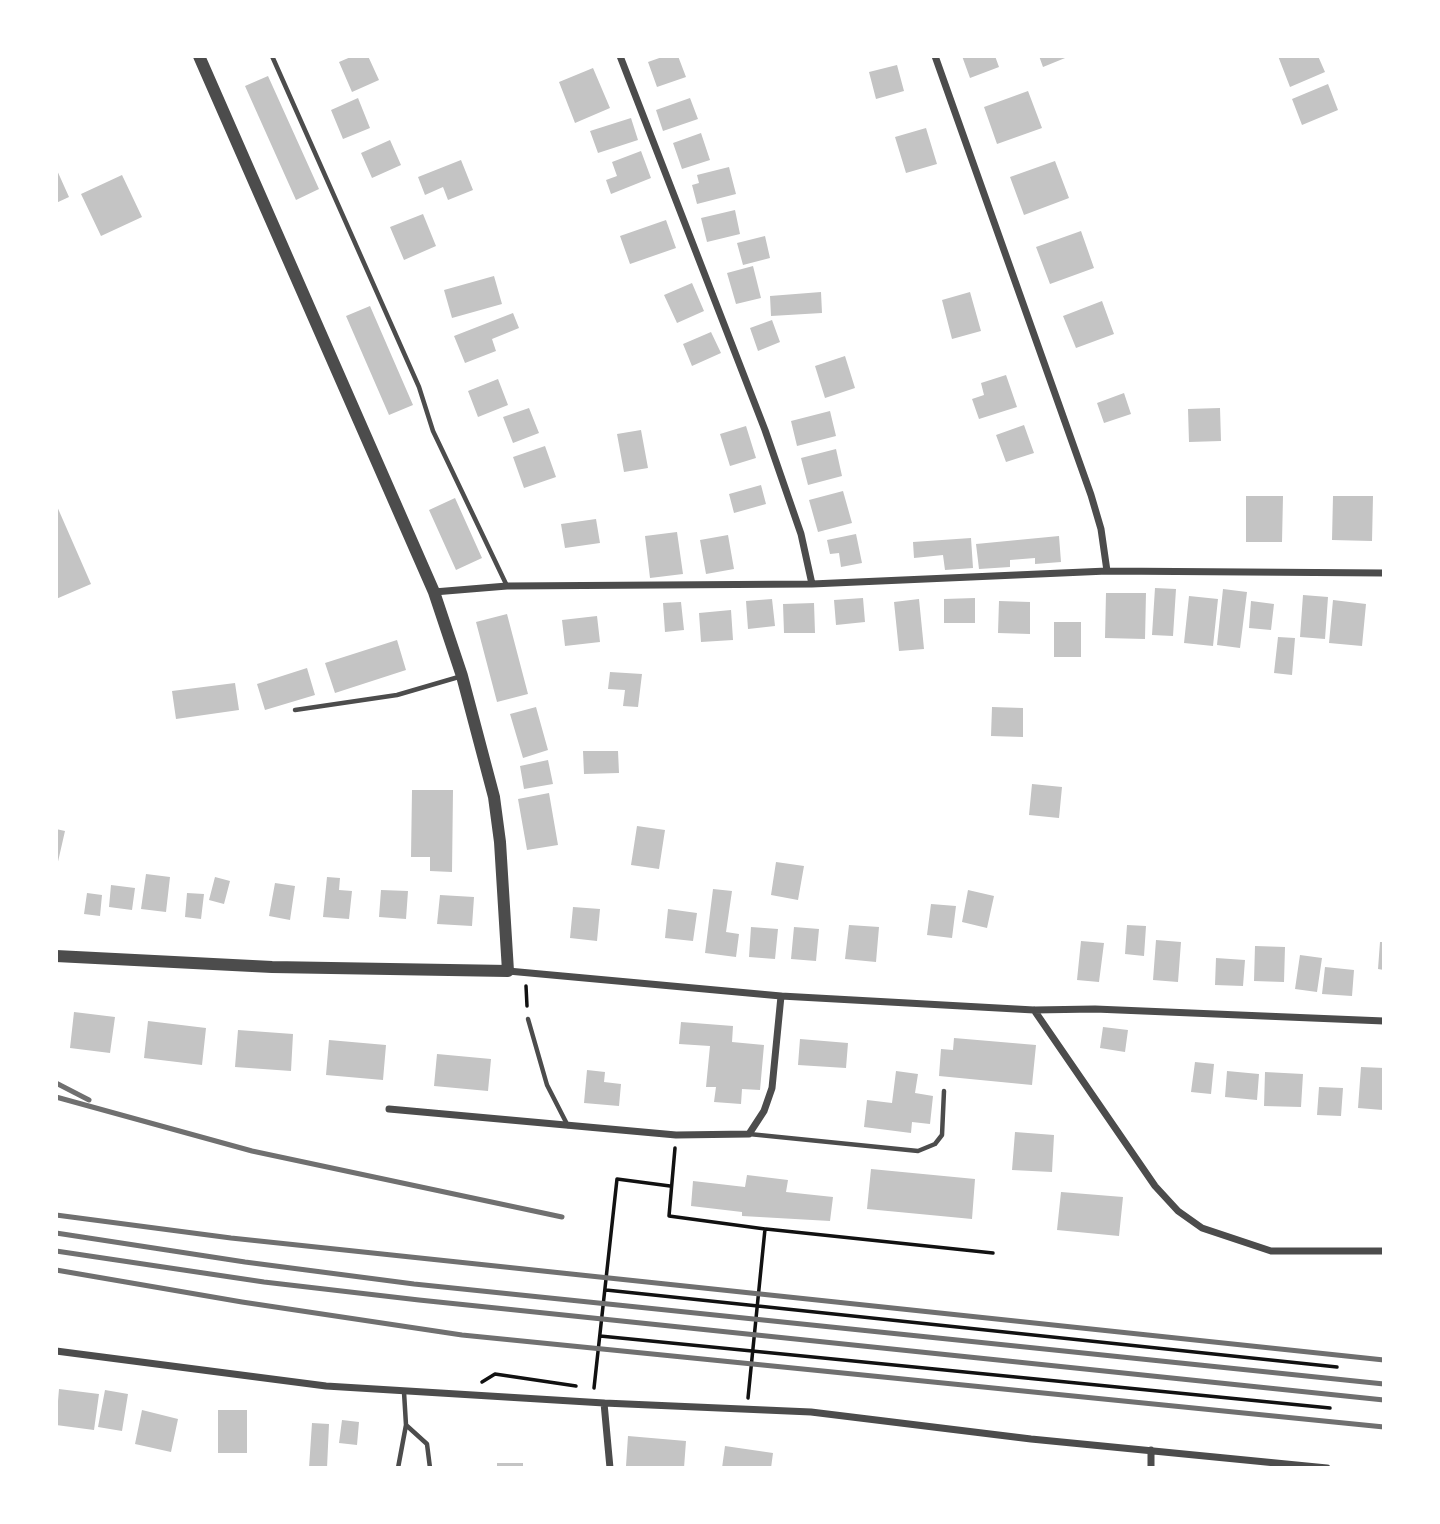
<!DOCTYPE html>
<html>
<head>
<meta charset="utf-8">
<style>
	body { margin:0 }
	#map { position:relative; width:1440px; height:1524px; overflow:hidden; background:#fff; font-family:Mulish,sans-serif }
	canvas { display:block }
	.frame { position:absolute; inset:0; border:58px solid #fff; pointer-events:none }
</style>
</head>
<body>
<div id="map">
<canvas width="1440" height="1524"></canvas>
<div class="frame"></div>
</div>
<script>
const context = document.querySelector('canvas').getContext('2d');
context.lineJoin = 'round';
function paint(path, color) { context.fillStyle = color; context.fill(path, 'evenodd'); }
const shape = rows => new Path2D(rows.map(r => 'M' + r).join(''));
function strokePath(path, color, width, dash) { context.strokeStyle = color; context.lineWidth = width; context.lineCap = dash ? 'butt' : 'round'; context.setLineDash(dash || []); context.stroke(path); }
const building = shape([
	[353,56,368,56,379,80,352,92,339,62],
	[665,56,678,56,686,77,657,87,648,62],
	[962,56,995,56,999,67,970,78],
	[1039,56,1070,56,1043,67],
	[1278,56,1318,56,1325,72,1290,87],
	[897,65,904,91,876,99,869,72],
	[593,68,610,108,575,123,559,82],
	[268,76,319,189,296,200,245,86],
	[1328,84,1338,110,1302,125,1292,99],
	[1028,91,1042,128,997,144,984,107],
	[358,98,370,128,343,139,331,110],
	[690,98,698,119,663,131,656,110],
	[631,118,638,140,598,153,590,131],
	[926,128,937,164,906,173,895,137],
	[701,133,710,160,682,169,673,143],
	[390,140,401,165,372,178,361,153],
	[641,151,651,178,611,194,606,180,617,176,612,162],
	[461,160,473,190,448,200,443,187,425,195,418,177],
	[1055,161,1069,198,1024,215,1010,177],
	[729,167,736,194,697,204,692,185,699,183,697,175],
	[56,168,69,197,56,203],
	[122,175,142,217,101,236,81,194],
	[735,210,740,234,707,242,701,218],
	[423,214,436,246,404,260,390,227],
	[666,220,676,248,630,264,620,236],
	[1081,231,1094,268,1050,284,1036,247],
	[765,236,770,258,743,265,737,243],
	[753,266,761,298,736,304,727,273],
	[494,276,502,304,452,318,444,290],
	[692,283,704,311,677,323,664,295],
	[821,292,822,313,771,316,770,296],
	[970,292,981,331,952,339,942,300],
	[1102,301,1114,334,1076,348,1063,316],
	[370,306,413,405,389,415,346,316],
	[513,313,519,328,492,339,496,351,465,363,454,336],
	[772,320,780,342,758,351,750,328],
	[711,332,721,353,692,366,683,344],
	[845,356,855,388,825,398,815,366],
	[1006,375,1017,407,979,419,972,399,984,395,981,383],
	[498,379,508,405,478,417,468,391],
	[1124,393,1131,414,1104,423,1097,403],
	[529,408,539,433,513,443,503,417],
	[1220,408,1221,441,1189,442,1188,409],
	[830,411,836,436,797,446,791,421],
	[1024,425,1034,453,1006,462,996,435],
	[746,426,756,458,730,466,720,434],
	[641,430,648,468,624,472,617,434],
	[545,446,556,477,524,488,513,457],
	[836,449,842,476,808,485,801,458],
	[761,485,766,504,734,513,729,494],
	[843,491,852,523,818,532,809,500],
	[1246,496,1283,496,1282,542,1246,542],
	[1333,496,1373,496,1372,541,1332,540],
	[455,498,482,558,456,570,429,510],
	[56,504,91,584,56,599],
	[596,519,600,543,565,548,561,524],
	[677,532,683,574,650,578,645,536],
	[856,534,862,563,841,567,839,553,830,554,827,540],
	[728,535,734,569,706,574,700,540],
	[1059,536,1061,562,1035,564,1035,558,1010,560,1010,567,979,569,976,544],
	[971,538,973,568,945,570,943,555,914,558,913,542],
	[1155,588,1176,589,1173,636,1152,635],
	[1223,589,1247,592,1240,648,1217,645],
	[1106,593,1146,593,1145,639,1105,638],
	[1303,595,1328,597,1325,639,1300,637],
	[1189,596,1218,599,1213,646,1184,643],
	[863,598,865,622,836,625,834,600],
	[975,598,975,623,944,623,944,599],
	[772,599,775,626,748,629,746,601],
	[919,599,924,649,899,651,894,602],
	[1333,600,1366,604,1362,646,1329,643],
	[999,601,1030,602,1030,634,998,633],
	[1251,601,1274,604,1271,630,1249,628],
	[681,602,684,630,665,632,663,603],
	[814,603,815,633,784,633,783,604],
	[731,610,733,640,701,642,699,613],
	[507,614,528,694,497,702,476,622],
	[597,616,600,642,565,646,562,620],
	[1054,622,1081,622,1081,657,1054,657],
	[1278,637,1295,638,1292,675,1274,673],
	[397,640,406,670,335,693,325,663],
	[307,668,315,695,265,710,257,684],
	[610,672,642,674,638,707,623,706,625,690,608,689],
	[235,683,239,710,176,719,172,691],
	[536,707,548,750,523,758,510,714],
	[992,707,1023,708,1023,737,991,736],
	[583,751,618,751,619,773,584,774],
	[548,760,553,784,524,789,520,766],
	[1032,784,1062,787,1059,818,1029,815],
	[412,790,453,790,452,872,430,871,430,857,411,857],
	[549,793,558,845,527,850,518,799],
	[637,826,665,830,659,869,631,865],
	[56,829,65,831,57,866,56,866],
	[776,862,804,866,798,900,771,895],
	[146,874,170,877,166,912,141,909],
	[215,877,230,881,224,904,209,900],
	[327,877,340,878,339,890,352,891,349,919,323,917],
	[275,883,295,886,290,920,269,916],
	[111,885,135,888,132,910,109,907],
	[713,889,732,891,726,932,739,934,736,957,705,953],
	[381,890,408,891,406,919,379,917],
	[968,890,994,896,987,928,962,922],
	[87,893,102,895,100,916,84,914],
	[187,893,204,894,201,919,185,917],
	[440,895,474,897,472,926,437,924],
	[931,904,956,906,952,938,927,935],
	[573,907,600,909,597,941,570,938],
	[668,909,697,913,693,941,665,938],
	[849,925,879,927,876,962,845,959],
	[1127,925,1146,926,1144,956,1125,954],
	[751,927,778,929,775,959,749,957],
	[794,927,819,929,816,961,791,959],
	[1156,940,1181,942,1178,982,1153,980],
	[1081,941,1104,943,1099,982,1077,980],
	[1380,942,1384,942,1384,970,1378,969],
	[1255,946,1285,947,1284,982,1254,981],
	[1300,955,1322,958,1317,992,1295,989],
	[1216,958,1245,960,1243,986,1215,985],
	[1325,967,1354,970,1352,996,1322,994],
	[74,1012,115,1017,110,1053,70,1048],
	[148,1021,206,1028,202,1065,144,1058],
	[681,1022,733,1026,732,1042,764,1045,760,1090,742,1089,741,1104,714,1102,716,1087,706,1087,710,1046,679,1044],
	[1103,1027,1128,1030,1125,1052,1100,1048],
	[238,1030,293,1034,291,1071,235,1067],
	[954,1038,1036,1045,1032,1085,939,1076,941,1049,953,1050],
	[800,1039,848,1043,846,1068,798,1065],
	[329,1040,386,1045,383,1080,326,1075],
	[437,1054,491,1059,488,1091,434,1086],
	[1195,1062,1214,1064,1211,1094,1191,1092],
	[1361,1067,1384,1068,1383,1110,1358,1108],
	[587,1070,605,1072,604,1082,621,1084,619,1106,584,1103],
	[896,1071,918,1074,915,1093,933,1096,930,1124,912,1122,911,1133,864,1127,867,1100,892,1103],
	[1227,1071,1259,1074,1257,1100,1225,1097],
	[1265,1072,1303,1074,1301,1107,1264,1106],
	[1319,1087,1343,1088,1341,1116,1317,1115],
	[1015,1132,1054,1135,1052,1172,1012,1170],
	[871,1169,975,1179,972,1219,867,1209],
	[747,1175,788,1180,786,1192,833,1197,830,1221,742,1216,742,1212,691,1206,693,1181,745,1187],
	[1061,1192,1123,1197,1119,1236,1057,1230],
	[59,1389,99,1394,94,1430,56,1425],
	[105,1390,128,1394,122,1431,98,1427],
	[142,1410,178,1419,171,1452,135,1444],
	[218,1410,247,1410,247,1453,218,1453],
	[342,1420,359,1422,357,1445,339,1443],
	[312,1423,329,1424,327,1468,309,1468],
	[628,1436,686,1441,684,1468,626,1466],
	[725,1446,773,1453,771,1468,722,1468],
	[497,1463,523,1463,523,1468,497,1468]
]);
const path = shape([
	[526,986,527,1006],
	[675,1148,669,1216,765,1229,748,1398],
	[766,1229,993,1253],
	[606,1290,1337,1367],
	[600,1336,1330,1408],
	[482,1382,495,1374,576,1386],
	[594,1388,617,1179,670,1186]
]);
const service = shape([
	[272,56,419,387,433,431,507,586],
	[295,710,397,695,462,676],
	[528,1019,547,1085,568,1126],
	[749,1134,918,1151,935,1144,942,1135,944,1091],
	[406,1425,427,1444,430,1468],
	[398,1468,406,1425,404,1392]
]);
const minor = shape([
	[620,56,765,430,801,534,812,584],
	[935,56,1091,495,1101,529,1107,571],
	[434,592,507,586,812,584,1107,571,1384,573],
	[508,971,781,996,1034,1010,1095,1009,1384,1021],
	[1034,1010,1155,1186,1178,1211,1202,1228,1271,1251,1384,1251],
	[389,1109,676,1135,749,1134,764,1111,772,1088,781,996],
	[56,1351,326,1386,604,1403,811,1412,1031,1439,1327,1468],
	[604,1403,610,1468],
	[1151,1468,1151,1450]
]);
const tertiary = shape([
	[56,956,272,967,508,971,500,842,494,797,462,676,434,592,199,56]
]);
const rail = shape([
	[56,1083,89,1100],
	[56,1097,252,1151,562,1217],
	[56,1215,231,1238,1384,1360],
	[56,1233,245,1262,414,1284,1384,1384],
	[56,1251,264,1282,419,1300,1384,1400],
	[56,1270,242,1302,462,1335,1384,1427]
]);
paint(building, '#c4c4c4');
strokePath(path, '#111', 3.5);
strokePath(service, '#4c4c4c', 4.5);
strokePath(minor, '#4c4c4c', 7);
strokePath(tertiary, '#4c4c4c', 12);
strokePath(rail, '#707070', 5);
</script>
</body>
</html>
